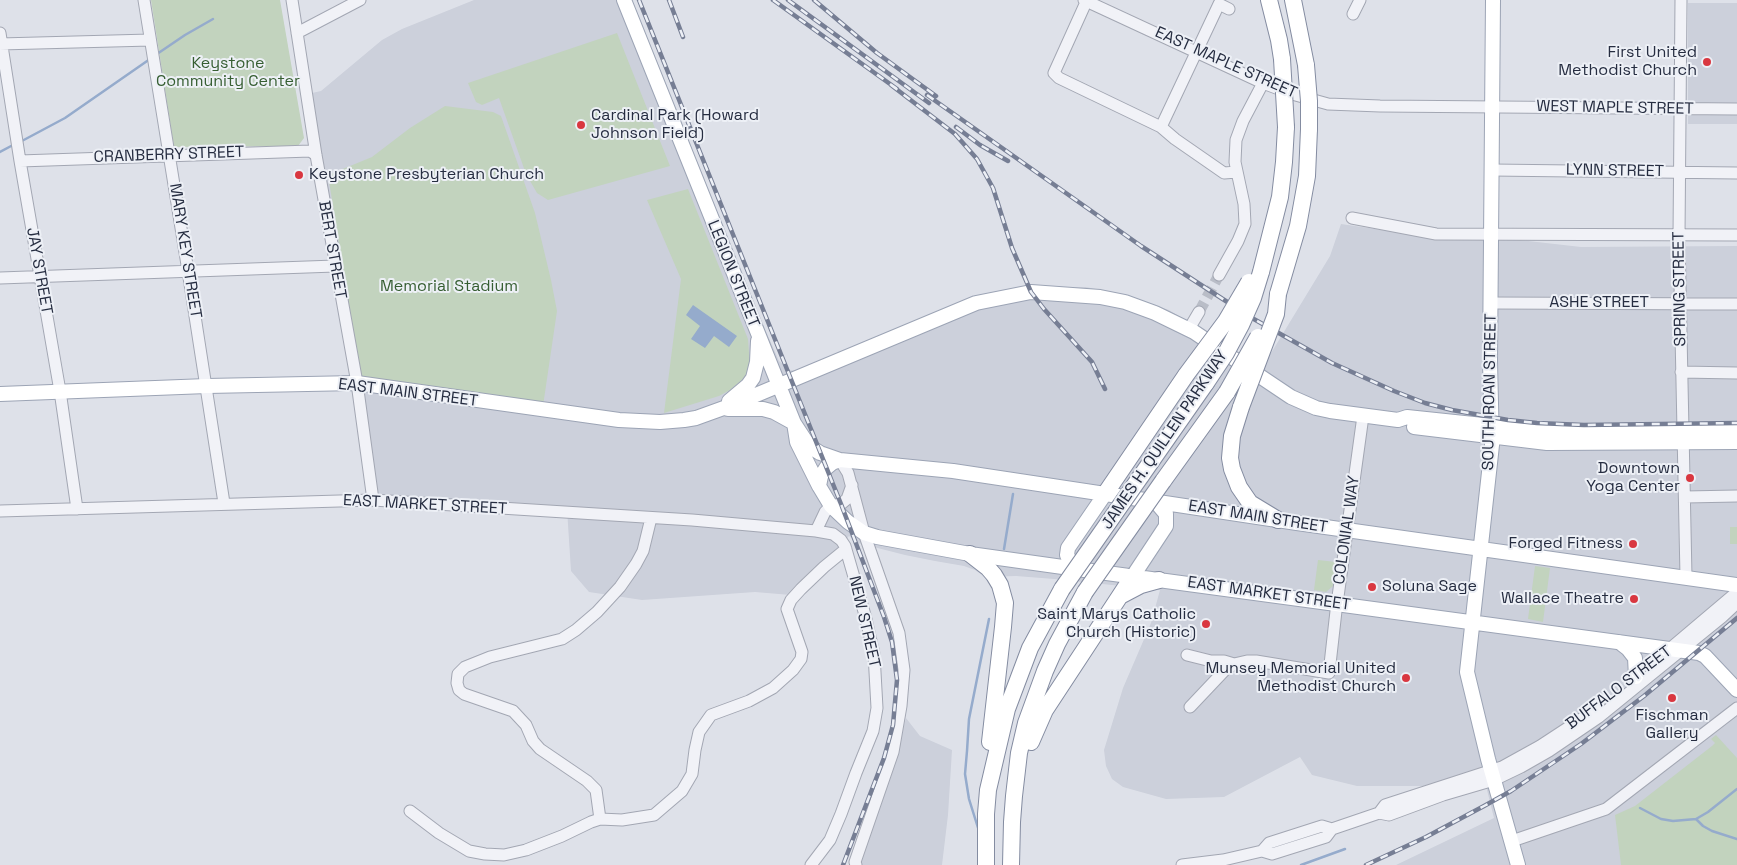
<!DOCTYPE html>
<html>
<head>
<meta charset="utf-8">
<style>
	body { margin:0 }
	canvas { display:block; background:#dee1e9 }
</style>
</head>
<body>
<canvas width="1737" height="865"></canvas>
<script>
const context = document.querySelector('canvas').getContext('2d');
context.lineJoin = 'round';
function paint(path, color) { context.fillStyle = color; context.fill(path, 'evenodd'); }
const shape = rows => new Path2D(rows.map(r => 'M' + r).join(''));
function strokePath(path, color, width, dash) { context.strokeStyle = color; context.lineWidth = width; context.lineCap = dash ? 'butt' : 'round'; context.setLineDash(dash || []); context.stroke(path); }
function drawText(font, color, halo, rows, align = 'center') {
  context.font = font + ' "Space Grotesk",sans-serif'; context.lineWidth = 4; context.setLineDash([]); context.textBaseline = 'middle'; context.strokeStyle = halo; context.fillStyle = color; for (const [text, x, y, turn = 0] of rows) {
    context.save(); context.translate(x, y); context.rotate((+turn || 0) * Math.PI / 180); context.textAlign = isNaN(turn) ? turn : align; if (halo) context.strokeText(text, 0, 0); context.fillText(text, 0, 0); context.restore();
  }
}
const built = shape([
	[474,0,632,0,717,220,779,361,790,370,801,371,972,301,1048,289,1086,287,1128,296,1169,310,1262,368,1330,256,1341,224,1424,236,1502,238,1581,247,1737,246,1737,865,1396,865,1494,818,1483,774,1443,786,1357,786,1312,775,1300,757,1224,797,1166,799,1123,787,1112,779,1106,766,1104,750,1123,688,1151,623,1160,590,1054,579,1016,576,985,577,975,570,964,566,935,561,905,555,858,543,849,536,838,549,791,595,755,592,642,600,589,592,571,571,567,509,378,497,312,93,321,91,382,40,402,29],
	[1688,3,1737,3,1737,124,1688,124],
	[906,718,920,736,952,750,948,815,942,865,861,865,859,858,893,766]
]);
const green = shape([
	[151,0,280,0,304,138,298,146,174,147],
	[617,33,670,166,548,200,537,193,526,174,499,98,482,105,476,102,468,83],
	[445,106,493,112,501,116,535,213,551,280,557,311,543,406,361,380,328,175,372,157,410,128],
	[688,189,748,339,750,366,748,375,730,390,719,396,664,413,681,279,647,200],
	[1730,527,1737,527,1737,544,1730,544],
	[1318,560,1336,562,1333,586,1326,592,1314,590],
	[1535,566,1550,568,1543,622,1528,619],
	[1716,735,1737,758,1737,865,1621,865,1615,815,1635,806,1712,746,1715,743,1711,739]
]);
const water = shape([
	[693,305,737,336,729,347,714,336,705,348,691,339,700,326,686,315]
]);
const stream = shape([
	[157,54,185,35,213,19],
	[20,142,65,118,150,59],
	[0,152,13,145],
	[1004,549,1013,494],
	[1640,808,1661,819,1673,821,1696,819,1708,812,1737,789],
	[1696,819,1703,826,1712,831,1737,839],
	[979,831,969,799,965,774,967,751,969,719,989,619],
	[1301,865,1345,849]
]);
const minorTunnel = shape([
	[1199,312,1219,275]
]);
const minor = shape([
	[144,0,188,271,224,503],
	[292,0,316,155,357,383,373,500],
	[1084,0,1263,83,1292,94,1328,104,1380,106,1737,109],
	[1087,0,1054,73,1059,78,1161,127,1175,139,1224,173,1237,172],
	[1681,0,1679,236,1686,577],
	[1353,14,1360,0],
	[0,33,20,161,60,391,77,509],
	[297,33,360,0],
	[0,44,150,40],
	[1161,127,1219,4,1229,9],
	[20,161,310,151,316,155],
	[1492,170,1737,173],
	[1352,218,1436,234,1737,235],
	[1219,275,1238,241,1245,224,1244,204,1235,162,1236,140,1243,121,1263,83],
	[0,278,335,266],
	[1491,303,1737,304],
	[1189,329,1199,312],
	[1681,372,1737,373],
	[840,460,848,473,864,533,899,633,904,670,901,706,893,752,855,862,856,865],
	[1685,497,1737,496],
	[0,511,373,500,692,520,816,531,833,534,841,540,845,546,865,615,874,654,877,708,873,731,856,773,841,814,830,840,811,865],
	[816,531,825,512,831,506,841,504,847,499,852,485],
	[1666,652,1737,592],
	[1187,655,1211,661,1224,661,1234,664],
	[1190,707,1225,670,1234,664,1247,661,1256,661,1329,673,1336,611,1363,416],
	[410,811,439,833,469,851,485,854,504,855,526,850,562,836,591,822,600,819,622,820,654,815,682,791,692,774,695,750,699,732,711,715,749,701,773,688,793,670,801,659,802,652,787,609,791,600,801,589,824,567,846,549],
	[1379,813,1385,805,1502,767,1540,746,1598,708],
	[600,819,596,790,587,781,540,749,533,741,526,725,513,711,464,694,459,690,457,683,458,674,465,667,490,657,562,639,576,630,597,612,620,587,636,564,643,551,651,518],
	[1512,841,1606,809,1737,708],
	[1262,851,1269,843,1322,826,1332,829,1379,813,1389,815,1443,795,1494,780,1521,767,1549,751,1599,717,1722,617,1737,603],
	[1182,865,1223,860,1262,851,1272,854,1326,837,1332,829]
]);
const major = shape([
	[624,0,794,423,797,442,819,486,831,506,848,522,864,533,877,537,970,554,1077,569,1699,653,1705,656,1737,690],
	[1493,0,1490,361,1492,445,1467,672,1488,759,1518,865],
	[0,394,207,386,357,383,619,420,660,422,684,420,696,418,732,405,976,303,1031,292,1100,297,1125,302,1155,313,1194,332,1291,397,1316,408,1330,411,1398,420,1407,417,1559,433,1737,431],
	[729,401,748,385,753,378,757,362,758,341],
	[728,409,763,409,774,412,794,423,809,446,820,453,840,460,953,471,1297,523,1737,585],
	[1414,427,1547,443,1737,442],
	[819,486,821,476,826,468,832,463,840,460],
	[1077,569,1069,559,1067,555,1068,548,1105,494],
	[1133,576,1166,526,1166,514,1155,501],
	[1619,642,1628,649,1635,658,1636,677]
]);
const highway = shape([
	[1269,0,1279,40,1282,59],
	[1293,0,1306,65],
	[1261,272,1280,197,1284,162,1286,127],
	[1278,294,1298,226,1307,176,1309,129],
	[1241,407,1232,436,1230,458,1232,469,1239,487,1250,503,1278,520],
	[1141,476,1206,383],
	[1163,481,1227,392],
	[1105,494,1186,375],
	[970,554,988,568,994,575,1000,585,1005,603,1003,627,990,742],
	[1122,595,1141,585,1159,580],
	[1031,742,1045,710,1133,576],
	[986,865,986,814,988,790,1007,709,1030,648,1062,589],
	[1011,865,1012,822,1014,796,1019,753,1026,723,1045,671,1057,644,1085,592]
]);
const rail = shape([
	[639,0,841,504,884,617,892,642,897,680,893,725,884,758,843,865],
	[669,0,683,37],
	[773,0,897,89],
	[788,0,929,103],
	[814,0,877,53,936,96],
	[891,85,955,134,977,159,993,188,1012,248,1031,292,1044,309,1092,362,1105,389],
	[927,95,1141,246,1252,318,1332,363,1394,391,1425,403,1452,410,1508,420,1537,423,1584,425,1737,423],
	[956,127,980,145,1008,161],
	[1366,865,1426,837,1484,806,1511,791,1581,744,1644,696,1737,618]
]);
const highwayBridge = shape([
	[1282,59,1286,127],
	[1306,65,1309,101,1309,129],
	[1186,375,1226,321,1249,282],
	[1206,383,1226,353,1241,325,1253,298,1261,272],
	[1227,392,1258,337],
	[1241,407,1276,314,1278,294],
	[1062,589,1141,476],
	[1085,592,1163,481]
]);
const markers = [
	[1707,62,5,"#d93740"],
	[581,125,5,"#d93740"],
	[299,175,5,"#d93740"],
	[1690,478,5,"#d93740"],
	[1633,544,5,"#d93740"],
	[1372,587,5,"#d93740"],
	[1634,599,5,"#d93740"],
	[1206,624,5,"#d93740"],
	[1406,678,5,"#d93740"],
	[1672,698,5,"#d93740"]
];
const poiNames = [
	["First United",1697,53],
	["Methodist Church",1697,71],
	["Cardinal Park (Howard",591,116,"left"],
	["Johnson Field)",591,134,"left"],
	["Keystone Presbyterian Church",309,175,"left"],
	["Downtown",1680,469],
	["Yoga Center",1680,487],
	["Forged Fitness",1623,544],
	["Soluna Sage",1382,587,"left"],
	["Wallace Theatre",1624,599],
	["Saint Marys Catholic",1196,615],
	["Church (Historic)",1196,633],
	["Munsey Memorial United",1396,669],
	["Methodist Church",1396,687],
	["Fischman",1672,716,"center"],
	["Gallery",1672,734,"center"]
];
const streetNames = [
	["EAST MAPLE STREET",1226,63,24],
	["WEST MAPLE STREET",1615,108,1],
	["CRANBERRY STREET",169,155,-2],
	["LYNN STREET",1615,171,1],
	["BERT STREET",332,250,80],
	["MARY KEY STREET",185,251,81],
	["JAY STREET",39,271,80],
	["LEGION STREET",733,274,68],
	["SPRING STREET",1680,289,-91],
	["ASHE STREET",1599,303],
	["SOUTH ROAN STREET",1490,392,-89],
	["EAST MAIN STREET",408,393,7],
	["JAMES H. QUILLEN PARKWAY",1165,440,-56],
	["EAST MARKET STREET",425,505,3],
	["EAST MAIN STREET",1258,517,9],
	["COLONIAL WAY",1347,530,-82],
	["EAST MARKET STREET",1269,594,8],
	["NEW STREET",864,622,77],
	["BUFFALO STREET",1619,688,-37]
];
const parkNames = [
	["Keystone",228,64],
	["Community Center",228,82],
	["Memorial Stadium",449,287]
];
paint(built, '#ccd0db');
paint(green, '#c2d3be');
paint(water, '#95abcc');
strokePath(stream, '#95abcc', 2.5);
strokePath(minorTunnel, '#b9bdc7', 11, [11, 5.5]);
strokePath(minor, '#a3a7b3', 13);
strokePath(major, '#9ca4b5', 16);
strokePath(highway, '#848ca1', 18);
strokePath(minor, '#f1f2f7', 11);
strokePath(major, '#fff', 14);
strokePath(highway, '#fff', 16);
strokePath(rail, '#767e94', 4.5);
strokePath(rail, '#edf0f6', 2.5, [8]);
strokePath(highwayBridge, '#848ca1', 18, []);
strokePath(highwayBridge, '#fff', 16);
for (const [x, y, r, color] of markers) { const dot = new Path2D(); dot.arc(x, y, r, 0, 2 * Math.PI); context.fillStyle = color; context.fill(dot); strokePath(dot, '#edf0f6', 2); }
drawText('16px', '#262d41', '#edf0f6', poiNames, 'right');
drawText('16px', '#262d41', '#edf0f6', streetNames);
drawText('16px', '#365e32', '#edf0f6', parkNames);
</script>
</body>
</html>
